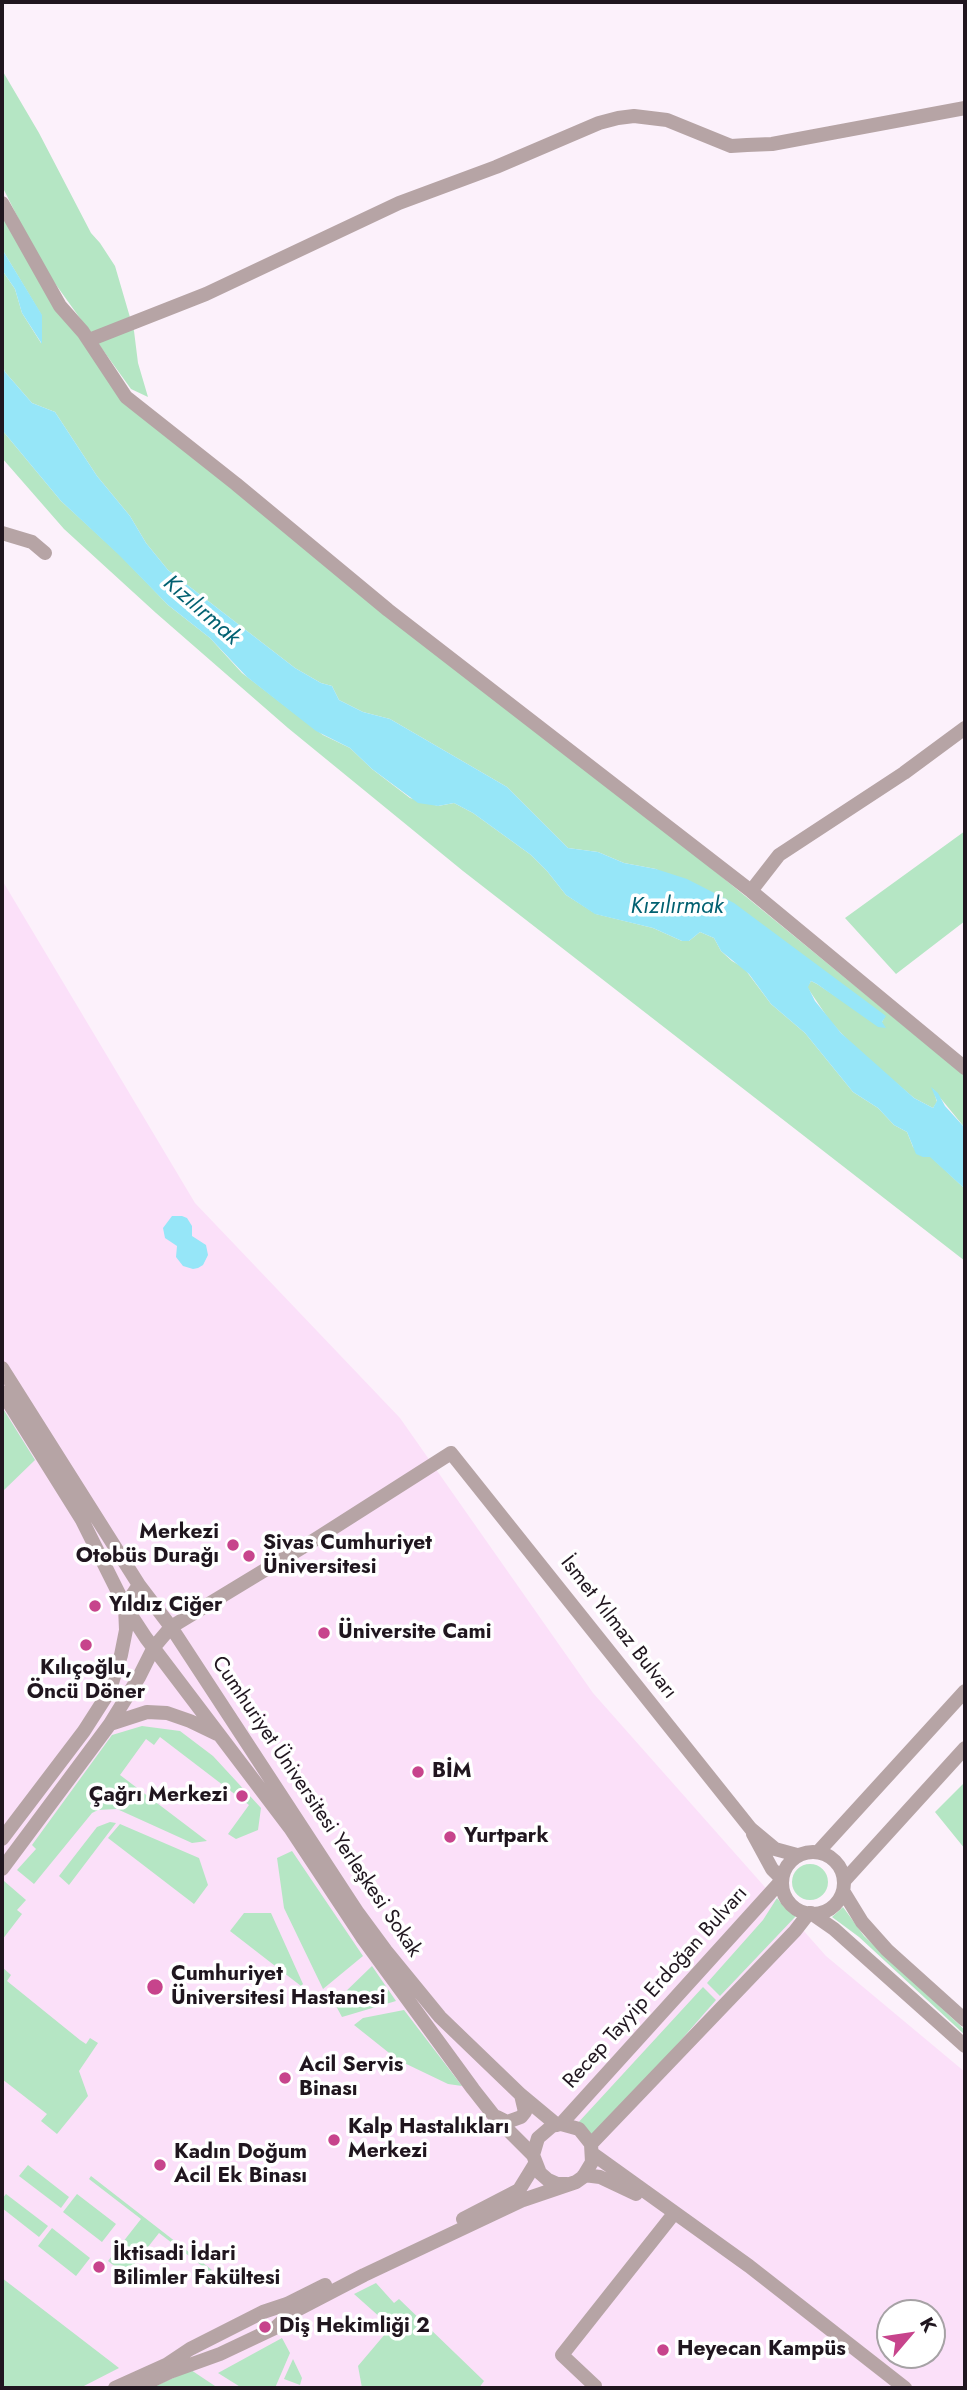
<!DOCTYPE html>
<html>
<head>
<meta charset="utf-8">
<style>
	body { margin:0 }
	#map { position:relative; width:967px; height:2390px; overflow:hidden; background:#fcf1fb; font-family:Jost,sans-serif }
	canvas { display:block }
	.frame { position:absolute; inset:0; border:4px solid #20161f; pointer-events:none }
	.north { position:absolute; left:876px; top:2299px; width:70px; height:70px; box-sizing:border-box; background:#fff; border:2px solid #a6a2a5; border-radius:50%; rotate:61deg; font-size:19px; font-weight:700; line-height:28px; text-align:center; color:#20161f }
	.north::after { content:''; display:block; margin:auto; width:24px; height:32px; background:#c7448c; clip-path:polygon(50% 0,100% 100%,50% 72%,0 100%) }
</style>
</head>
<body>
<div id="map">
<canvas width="967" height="2390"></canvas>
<div class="frame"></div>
<div class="north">K</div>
</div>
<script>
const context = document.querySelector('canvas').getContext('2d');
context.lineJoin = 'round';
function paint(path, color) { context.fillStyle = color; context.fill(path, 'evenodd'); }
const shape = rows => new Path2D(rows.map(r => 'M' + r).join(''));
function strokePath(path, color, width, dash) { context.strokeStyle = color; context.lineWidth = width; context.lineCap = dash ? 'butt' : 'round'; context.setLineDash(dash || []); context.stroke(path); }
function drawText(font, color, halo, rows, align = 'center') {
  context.font = font + ' Jost,sans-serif'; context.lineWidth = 7; context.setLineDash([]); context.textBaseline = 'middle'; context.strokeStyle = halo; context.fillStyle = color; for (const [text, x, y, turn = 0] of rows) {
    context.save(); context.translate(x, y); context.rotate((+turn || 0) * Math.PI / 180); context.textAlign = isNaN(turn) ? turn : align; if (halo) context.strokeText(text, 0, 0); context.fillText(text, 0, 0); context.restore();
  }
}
const built = shape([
	[2,880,195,1203,400,1418,593,1693,826,1956,965,2072,965,2388,2,2388],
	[890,2313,932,2313,932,2355,890,2355]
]);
const green = shape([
	[2,70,39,133,91,233,100,243,115,266,134,331,138,363,148,397,131,389,41,264,2,186],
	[2,214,98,366,965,1076,965,1128,933,1089,937,1102,933,1108,914,1098,856,1049,830,1021,807,987,811,981,817,984,867,1017,882,1022,885,1016,656,869,624,863,598,852,568,848,507,787,390,719,363,712,339,700,332,686,321,683,295,668,168,570,146,543,130,516,97,476,55,412,32,403,5,372,2,364,2,270,15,289,22,313,41,343,42,316,2,249],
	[2,430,61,501,120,555,168,605,210,638,242,673,323,735,350,748,372,769,410,798,438,806,454,803,473,813,531,855,547,871,566,895,596,914,653,928,682,941,689,941,700,932,714,938,721,951,732,961,744,968,771,1004,805,1033,853,1092,878,1108,894,1125,907,1132,913,1147,930,1156,965,1189,965,1261,463,871,288,728,156,613,64,529,2,458],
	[965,831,965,921,896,974,845,918],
	[2,1407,35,1460,2,1492],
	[142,1726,180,1731,213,1756,261,1808,258,1830,236,1839,228,1834,249,1805,160,1737,154,1745,146,1739,120,1775,207,1841,192,1843,117,1809,98,1810,92,1813,34,1884,17,1870,36,1849,32,1845,112,1735],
	[965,1782,965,1849,935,1812],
	[110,1822,116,1823,69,1885,59,1876,97,1827],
	[120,1824,199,1858,208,1885,194,1904,108,1838],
	[292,1851,363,1956,323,1989,284,1908,277,1858],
	'792 1882a18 18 0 1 1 36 0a18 18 0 1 1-36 0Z',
	[4,1881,26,1900,17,1910,22,1914,2,1940,2,1884],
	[777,1898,784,1907,796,1916,720,1996,707,1983,763,1920],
	[843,1907,864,1936,965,2030,965,2035,859,1937,832,1917],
	[244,1913,271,1913,303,1984,301,1986,230,1931],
	[372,1966,396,2001,342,2017,336,2006,339,1998],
	[2,1967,11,1975,7,1981,80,2040,86,2044,90,2038,98,2043,79,2071,88,2096,57,2134,41,2121,47,2114,2,2079],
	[703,1987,716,2000,654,2071,590,2137,576,2125],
	[404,2010,462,2086,448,2084,398,2060,354,2025,363,2018],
	[28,2165,69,2197,61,2208,19,2176],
	[91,2176,212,2270,210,2272,159,2233,126,2275,108,2261,141,2219,89,2179],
	[6,2194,48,2226,39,2237,2,2208,2,2199],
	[77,2194,116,2224,102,2242,63,2212],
	[52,2228,90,2258,76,2276,38,2246],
	[2,2278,119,2368,80,2388,2,2388],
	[376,2283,394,2303,399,2299,484,2381,479,2388,362,2388,358,2366,391,2327,354,2294],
	[282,2338,290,2353,275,2388,242,2388,218,2373],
	[293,2359,302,2378,300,2385,284,2379],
	[191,2370,218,2388,151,2388]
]);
const water = shape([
	[2,249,42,315,42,344,22,313,15,289,2,270],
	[2,365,5,372,32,403,55,412,97,476,130,516,146,543,168,570,295,668,321,683,332,686,339,700,363,712,390,719,507,787,568,848,598,852,624,863,656,869,687,879,734,903,886,1016,882,1022,886,1028,878,1027,817,984,811,981,808,987,815,1001,841,1033,914,1098,933,1108,937,1101,931,1087,938,1093,945,1106,965,1128,965,1189,930,1157,923,1157,916,1154,907,1132,894,1125,878,1108,853,1092,805,1033,771,1004,749,974,721,951,714,938,700,932,689,941,682,941,653,928,595,914,566,895,547,871,531,855,473,813,454,803,438,806,418,803,372,769,350,748,316,731,247,677,210,638,168,605,119,555,61,501,2,430],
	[172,1216,182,1216,187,1218,192,1226,192,1236,206,1245,208,1255,203,1265,198,1268,193,1269,183,1266,176,1257,177,1246,165,1238,163,1228]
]);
const minor = shape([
	[2,203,60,306,83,332,126,397,236,484,388,610,751,891,965,1068],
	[89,340,206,294,399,203,496,167,599,123,618,118,634,116,667,120,731,146,747,145,772,144,965,108],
	[2,533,32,542,45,553],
	[751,891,779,855,904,773,965,728],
	[2,1368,139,1585,171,1627,358,1913,386,1951,440,2017,521,2095,557,2125],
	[2,1392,82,1520,125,1606,146,1638,290,1828,362,1937,473,2089,495,2117,533,2155],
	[110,1724,147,1712,167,1713,190,1721,217,1734],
	[753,1834,772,1869,782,1879],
	[2,1839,84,1731,109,1692,121,1655,126,1630,125,1606,139,1585],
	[818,1852,965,1691],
	'782 1883a31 31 0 1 1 62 0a31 31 0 1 1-62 0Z',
	[2,1869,110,1724,139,1677,154,1647,171,1627,316,1539,451,1453,751,1829,775,1849,797,1855],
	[844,1881,965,1748],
	[843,1891,862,1922,887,1950,965,2020],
	[811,1913,834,1929,965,2046],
	[497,2117,507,2122,521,2117,525,2112,521,2095],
	[561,2124,782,1880],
	[591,2144,795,1931,809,1913],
	[593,2154,749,2266,905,2388],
	[584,2175,600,2177,636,2194],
	[463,2219,519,2190,535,2164],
	[115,2388,166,2365,190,2349,263,2312,287,2304,325,2285],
	[136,2388,170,2372,220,2354,275,2328,291,2313,364,2275,523,2200,576,2182,583,2177,592,2162,591,2144,579,2129,561,2124,552,2126,538,2138,533,2155,540,2173,548,2180,557,2184,567,2184],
	[592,2388,595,2386,562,2355,672,2216]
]);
const markers = [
	[233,1545,7,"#c7448c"],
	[249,1556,7,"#c7448c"],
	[95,1606,7,"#c7448c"],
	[324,1633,7,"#c7448c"],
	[86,1645,7,"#c7448c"],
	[418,1772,7,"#c7448c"],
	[242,1796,7,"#c7448c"],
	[450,1837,7,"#c7448c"],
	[155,1987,9,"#c7448c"],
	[285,2078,7,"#c7448c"],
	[334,2140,7,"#c7448c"],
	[160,2165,7,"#c7448c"],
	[99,2267,7,"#c7448c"],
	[265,2327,7,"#c7448c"],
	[663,2350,7,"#c7448c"]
];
const poiNames = [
	["Merkezi",219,1533,"right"],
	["Otobüs Durağı",219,1557,"right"],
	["Sivas Cumhuriyet",263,1544],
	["Üniversitesi",263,1568],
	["Yıldız Ciğer",109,1606],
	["Üniversite Cami",338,1633],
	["Kılıçoğlu,",86,1669,"center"],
	["Öncü Döner",86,1693,"center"],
	["BİM",432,1772],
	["Çağrı Merkezi",228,1796,"right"],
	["Yurtpark",464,1837],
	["Cumhuriyet",171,1975],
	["Üniversitesi Hastanesi",171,1999],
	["Acil Servis",299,2066],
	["Binası",299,2090],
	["Kalp Hastalıkları",348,2128],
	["Merkezi",348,2152],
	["Kadın Doğum",174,2153],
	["Acil Ek Binası",174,2177],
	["İktisadi İdari",113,2255],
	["Bilimler Fakültesi",113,2279],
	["Diş Hekimliği 2",279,2327],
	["Heyecan Kampüs",677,2350]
];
const streetNames = [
	["İsmet Yılmaz Bulvarı",618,1628,52],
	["Cumhuriyet Üniversitesi Yerleşkesi Sokak",316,1807,56],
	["Recep Tayyip Erdoğan Bulvarı",656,1988,-48]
];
const waterNames = [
	["Kızılırmak",201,611,41],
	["Kızılırmak",677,907]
];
paint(built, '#fbe0f9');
paint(green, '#b5e6c4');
paint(water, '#96e6f8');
strokePath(minor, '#b6a4a5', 14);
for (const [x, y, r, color] of markers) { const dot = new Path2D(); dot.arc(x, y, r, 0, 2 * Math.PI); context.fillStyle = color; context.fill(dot); strokePath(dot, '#fff', 2.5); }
drawText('bold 21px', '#20161f', '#fff', poiNames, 'left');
drawText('21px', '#20161f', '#fff', streetNames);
drawText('italic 23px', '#026171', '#fff', waterNames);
</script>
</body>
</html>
